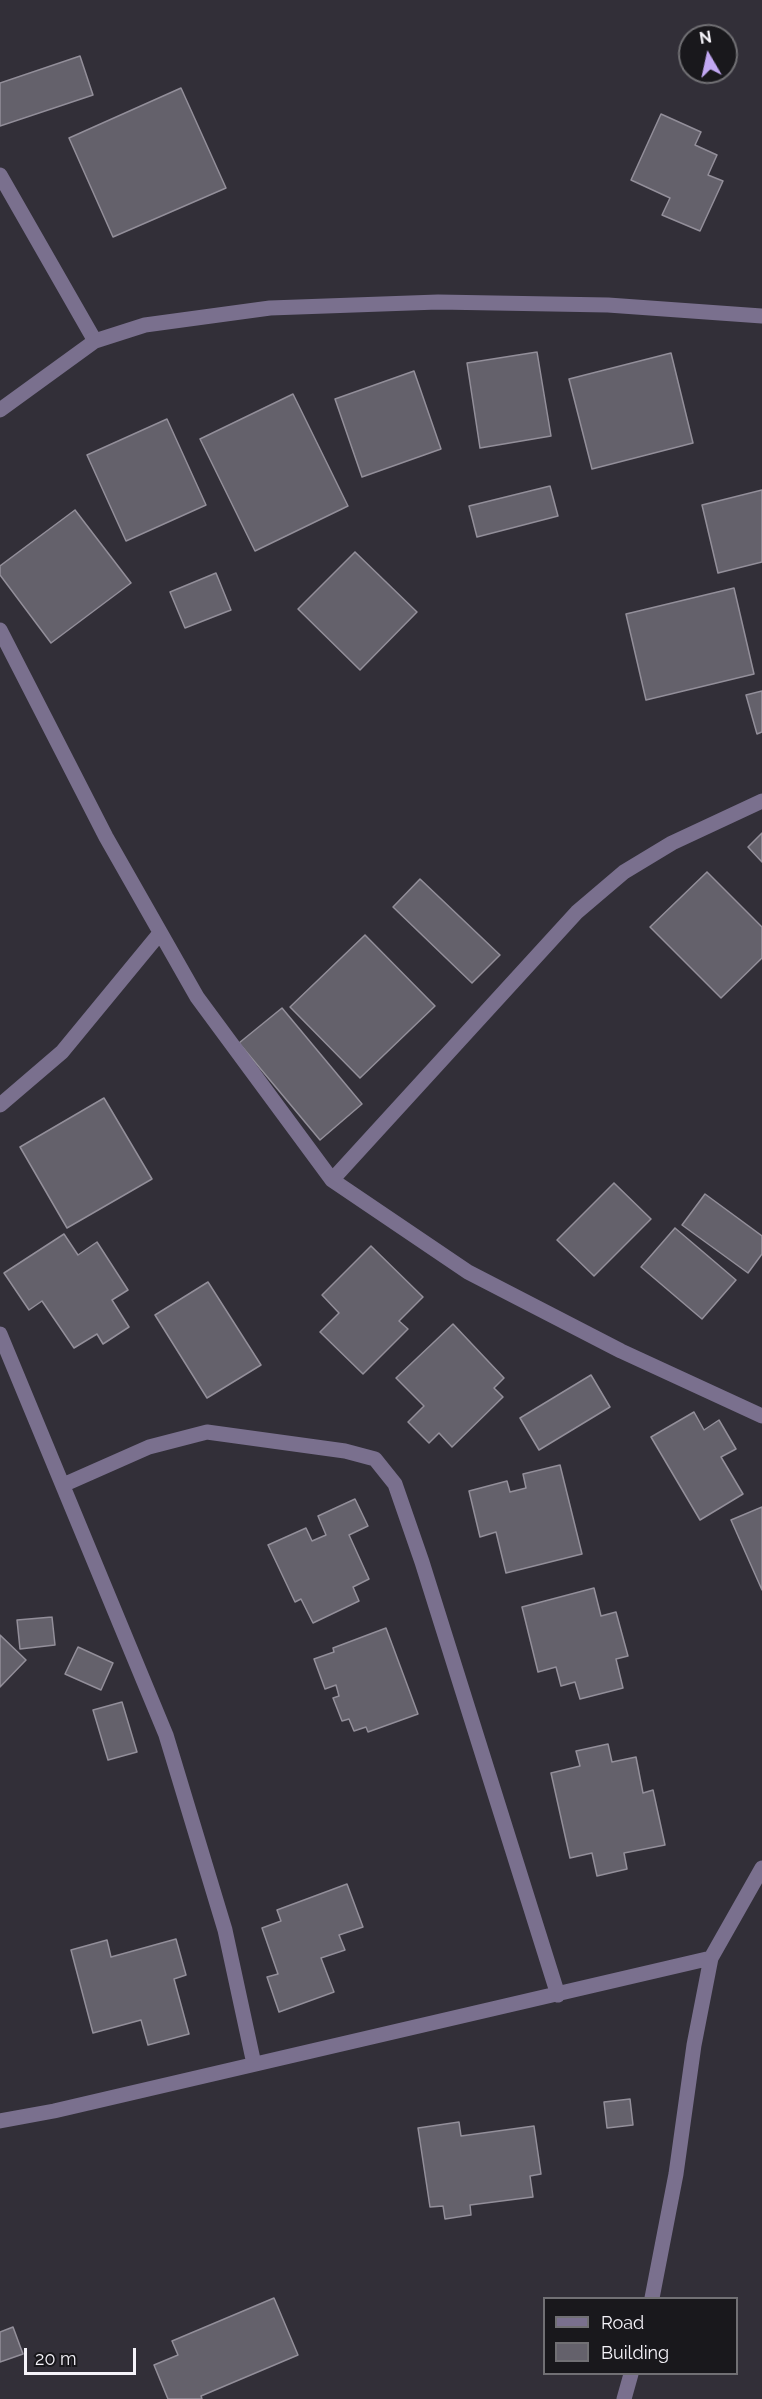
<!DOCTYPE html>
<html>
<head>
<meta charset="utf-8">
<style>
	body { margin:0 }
	#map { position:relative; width:762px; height:2399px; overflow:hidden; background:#322f38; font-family:Raleway,sans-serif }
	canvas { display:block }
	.legend { position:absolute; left:543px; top:2297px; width:195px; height:78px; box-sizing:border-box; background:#19181c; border:2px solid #717074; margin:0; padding:8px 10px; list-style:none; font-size:18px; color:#f5f3f9 }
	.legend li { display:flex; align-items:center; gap:12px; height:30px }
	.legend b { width:30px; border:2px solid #717074 }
	.north { position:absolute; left:678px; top:24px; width:60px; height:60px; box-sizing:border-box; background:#19181c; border:2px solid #717074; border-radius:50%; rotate:351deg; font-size:16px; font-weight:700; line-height:24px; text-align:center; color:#f5f3f9 }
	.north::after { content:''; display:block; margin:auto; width:21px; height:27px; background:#c2a8f3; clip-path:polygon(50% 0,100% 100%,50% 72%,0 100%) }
	.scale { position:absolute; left:24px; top:2348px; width:112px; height:27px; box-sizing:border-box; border:3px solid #f5f3f9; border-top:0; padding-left:8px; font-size:18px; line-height:21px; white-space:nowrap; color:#f5f3f9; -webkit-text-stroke:4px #19181c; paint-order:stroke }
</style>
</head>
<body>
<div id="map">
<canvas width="762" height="2399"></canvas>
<ul class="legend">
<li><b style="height:8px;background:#7a708e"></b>Road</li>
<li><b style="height:16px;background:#64616b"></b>Building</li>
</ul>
<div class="north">N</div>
<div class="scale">20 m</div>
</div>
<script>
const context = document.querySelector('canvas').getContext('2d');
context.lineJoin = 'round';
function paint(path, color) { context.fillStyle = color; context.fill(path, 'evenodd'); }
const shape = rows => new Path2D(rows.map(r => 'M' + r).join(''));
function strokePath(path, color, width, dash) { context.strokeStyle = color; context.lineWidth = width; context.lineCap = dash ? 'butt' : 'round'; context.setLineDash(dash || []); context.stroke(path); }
const building = shape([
	[80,56,93,95,0,126,0,83,80,56],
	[181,88,226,188,113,237,69,138,181,88],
	[661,114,701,132,695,145,717,155,708,175,723,181,700,231,662,215,670,198,631,180,661,114],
	[537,352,551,436,480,448,467,363,537,352],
	[671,353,693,443,592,469,569,379,671,353],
	[414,371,441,449,362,477,335,399,414,371],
	[293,394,348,506,255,551,200,439,293,394],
	[167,419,206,505,126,541,87,455,167,419],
	[550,486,558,516,477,537,469,506,550,486],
	[762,490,762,562,718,573,702,505,762,490],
	[75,510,131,583,51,643,0,575,0,566,75,510],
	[355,552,417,612,360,670,298,609,355,552],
	[216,573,231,610,185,628,170,592,216,573],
	[734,588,754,674,646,700,626,614,734,588],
	[762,691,762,732,757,734,746,695,762,691],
	[762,833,762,862,748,847,762,833],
	[707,872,762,927,762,958,721,998,650,927,707,872],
	[420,879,500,955,472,983,393,907,420,879],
	[365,935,435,1006,360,1078,290,1007,365,935],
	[282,1008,362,1104,320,1140,239,1043,282,1008],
	[104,1098,152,1179,67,1228,20,1147,104,1098],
	[614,1183,651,1219,594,1276,557,1240,614,1183],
	[705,1194,762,1236,762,1254,748,1273,682,1225,705,1194],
	[675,1228,736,1280,702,1319,641,1267,675,1228],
	[64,1234,78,1255,97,1242,128,1290,112,1300,129,1327,103,1344,97,1334,74,1348,42,1301,29,1310,4,1273,64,1234],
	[371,1246,423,1297,399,1321,408,1329,363,1374,320,1332,339,1313,322,1295,371,1246],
	[208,1282,261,1365,207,1398,155,1315,208,1282],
	[453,1324,504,1378,494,1388,503,1397,452,1447,439,1433,429,1443,408,1422,424,1406,396,1378,453,1324],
	[591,1375,610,1407,539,1450,520,1418,591,1375],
	[694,1412,704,1430,719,1420,736,1449,721,1457,743,1494,700,1520,651,1437,694,1412],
	[560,1465,582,1554,506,1573,496,1532,480,1537,469,1491,507,1481,510,1492,526,1488,523,1474,560,1465],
	[355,1499,368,1526,349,1535,369,1579,353,1587,359,1601,313,1623,301,1599,295,1602,268,1545,306,1528,312,1541,326,1535,318,1516,355,1499],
	[762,1507,762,1590,731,1520,762,1507],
	[594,1588,601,1616,616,1612,628,1656,616,1659,623,1688,580,1699,575,1682,561,1686,556,1667,538,1672,522,1607,594,1588],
	[52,1617,55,1645,20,1649,17,1620,52,1617],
	[386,1628,418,1714,368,1732,366,1727,354,1731,349,1719,342,1721,333,1698,339,1696,336,1685,325,1689,314,1659,334,1652,333,1648,386,1628],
	[0,1635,26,1660,0,1687,0,1635],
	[78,1647,113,1663,101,1690,65,1674,78,1647],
	[122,1702,137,1752,108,1760,93,1710,122,1702],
	[608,1744,612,1762,636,1757,643,1793,653,1790,665,1845,624,1853,627,1869,597,1876,592,1853,570,1858,551,1773,580,1766,576,1751,608,1744],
	[347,1884,363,1927,339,1935,345,1950,321,1958,334,1992,279,2012,267,1977,278,1974,262,1928,281,1921,277,1910,347,1884],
	[176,1939,186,1975,174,1979,189,2034,148,2045,141,2020,93,2033,71,1950,107,1940,111,1957,176,1939],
	[630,2099,633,2125,607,2128,604,2102,630,2099],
	[459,2122,461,2136,534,2126,541,2174,530,2176,533,2197,470,2205,471,2215,445,2219,443,2206,430,2207,418,2128,459,2122],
	[274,2298,298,2355,201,2396,202,2399,168,2399,154,2365,178,2355,172,2341,274,2298],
	[13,2327,23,2354,0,2362,0,2332,13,2327]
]);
const minor = shape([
	[0,175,95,341],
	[0,410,95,341,145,325,270,308,438,302,608,305,762,316],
	[0,630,106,837,197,997,332,1180,468,1272,621,1351,762,1416],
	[0,1105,62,1052,160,933],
	[332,1180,577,912,624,872,672,843,762,801],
	[0,1334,166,1735,225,1930,254,2064],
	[63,1485,149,1447,207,1432,345,1451,375,1459,395,1484,422,1562,558,1995],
	[0,2121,54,2111,711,1958],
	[652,2298,676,2174,694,2045,711,1958,762,1868],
	[624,2399,631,2374]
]);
paint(building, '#64616b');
strokePath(building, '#938f9a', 1.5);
strokePath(minor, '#7a708e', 15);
</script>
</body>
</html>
